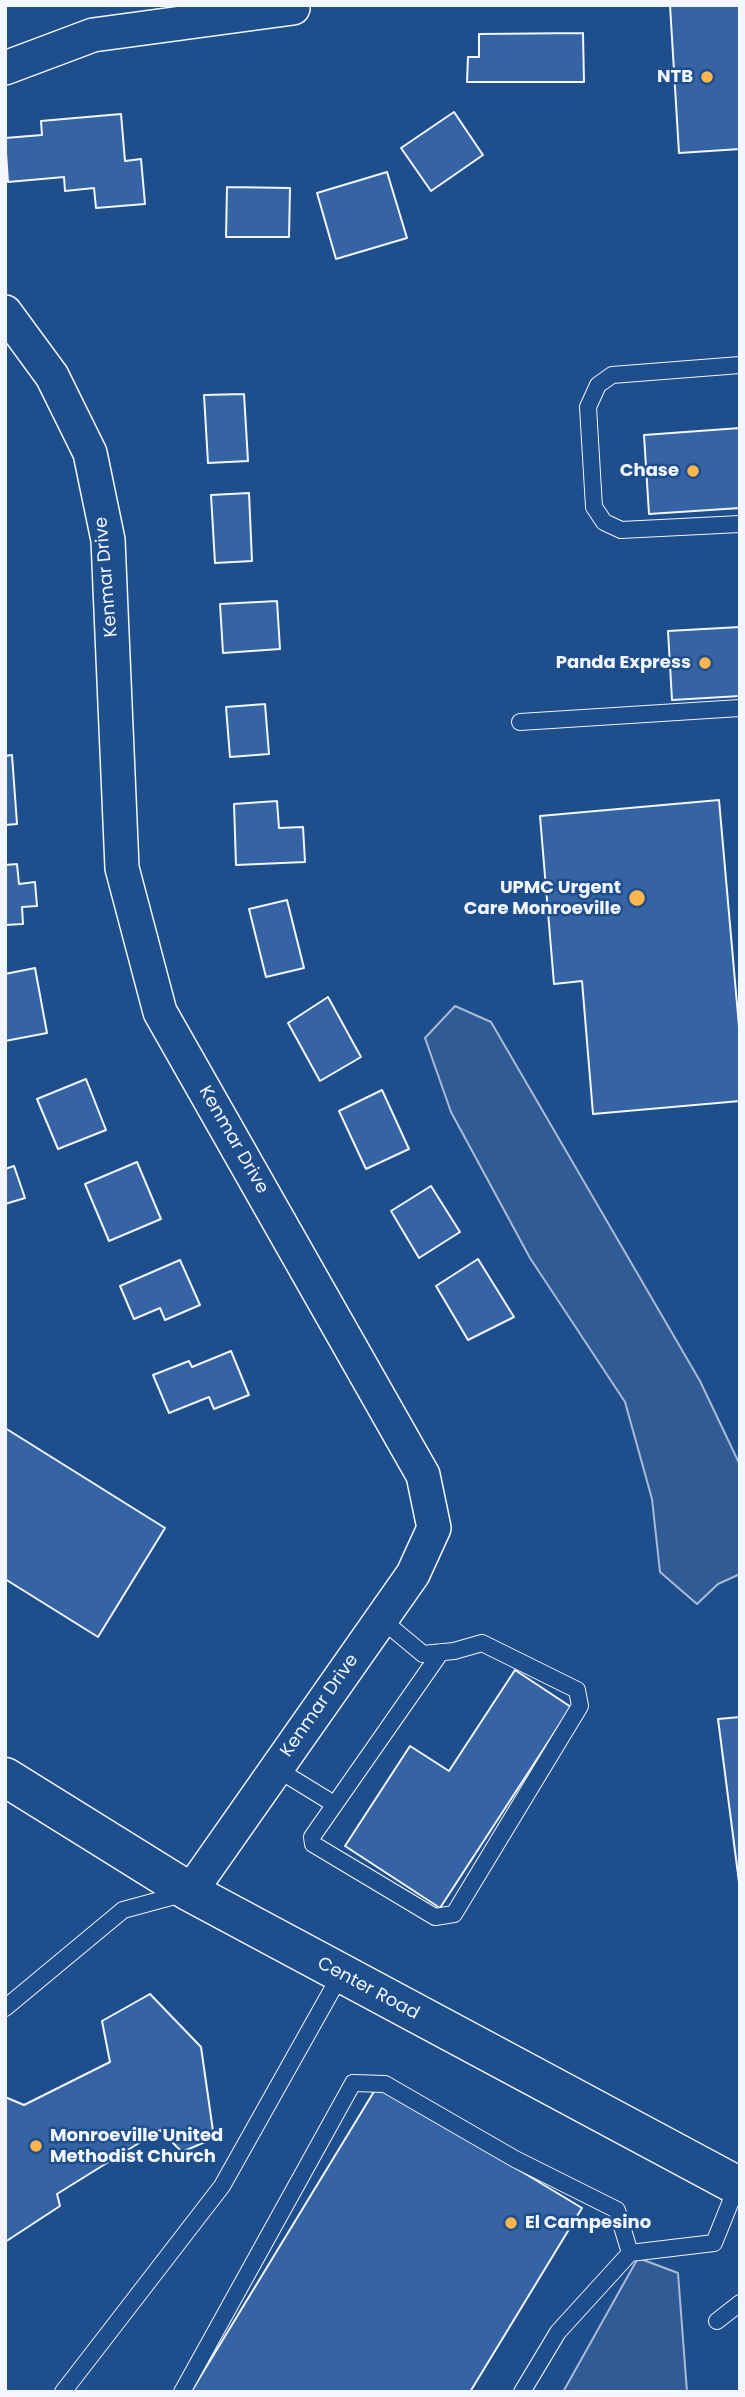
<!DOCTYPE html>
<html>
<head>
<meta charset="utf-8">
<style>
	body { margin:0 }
	#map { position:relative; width:745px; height:2397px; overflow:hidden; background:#1f4e8c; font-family:Poppins,sans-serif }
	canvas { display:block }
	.frame { position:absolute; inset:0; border:7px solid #f2f6ff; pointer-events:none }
</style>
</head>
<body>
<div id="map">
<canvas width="745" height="2397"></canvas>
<div class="frame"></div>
</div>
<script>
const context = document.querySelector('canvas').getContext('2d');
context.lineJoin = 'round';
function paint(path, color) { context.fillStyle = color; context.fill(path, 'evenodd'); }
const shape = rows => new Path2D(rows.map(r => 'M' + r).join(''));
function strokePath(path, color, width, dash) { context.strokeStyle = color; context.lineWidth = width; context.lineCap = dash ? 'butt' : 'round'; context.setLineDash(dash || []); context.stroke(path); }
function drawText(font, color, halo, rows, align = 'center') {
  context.font = font + ' Poppins,sans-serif'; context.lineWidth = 5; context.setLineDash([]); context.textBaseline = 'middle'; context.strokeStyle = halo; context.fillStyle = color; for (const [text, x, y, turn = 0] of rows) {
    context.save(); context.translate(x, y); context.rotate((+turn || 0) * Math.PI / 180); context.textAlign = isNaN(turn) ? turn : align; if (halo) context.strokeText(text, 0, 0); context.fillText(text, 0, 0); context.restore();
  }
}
const built = shape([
	[455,1006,491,1022,700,1381,740,1465,740,1574,718,1584,697,1604,660,1572,652,1499,625,1402,530,1258,451,1112,425,1038,455,1006],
	[638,2258,678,2273,687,2392,563,2392,638,2258]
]);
const building = shape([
	[670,5,740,5,740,149,679,153,670,5],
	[583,33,584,82,467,82,468,57,479,57,479,34,583,33],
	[454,112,483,155,431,191,401,148,454,112],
	[121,114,125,161,141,159,145,204,96,208,94,188,65,191,64,177,8,182,5,138,42,135,41,121,121,114],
	[387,172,407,238,336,259,317,193,387,172],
	[227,187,290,188,289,237,226,237,227,187],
	[244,394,248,461,208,463,204,395,244,394],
	[740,428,740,508,649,514,644,435,740,428],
	[249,493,252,561,215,563,211,495,249,493],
	[277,601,280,649,223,653,220,604,277,601],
	[740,627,740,696,672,700,668,631,740,627],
	[265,704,269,754,230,757,226,707,265,704],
	[12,755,17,824,5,825,5,756,12,755],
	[719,800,740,1038,740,1101,593,1114,582,981,554,984,540,816,719,800],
	[277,801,279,828,303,827,305,862,236,865,234,804,277,801],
	[17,864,19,884,35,882,37,906,22,907,23,924,5,925,5,865,17,864],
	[287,900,304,968,266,977,249,909,287,900],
	[35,968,47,1033,5,1041,5,974,35,968],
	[328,997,361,1057,320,1081,288,1023,328,997],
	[86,1079,106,1130,58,1149,37,1099,86,1079],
	[382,1090,409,1149,366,1169,339,1111,382,1090],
	[137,1162,161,1219,109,1241,85,1184,137,1162],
	[14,1166,25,1198,5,1204,5,1169,14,1166],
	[431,1186,460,1232,419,1258,391,1211,431,1186],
	[478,1259,514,1317,468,1340,436,1286,478,1259],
	[180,1260,200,1305,165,1320,160,1308,134,1319,120,1286,180,1260],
	[231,1351,249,1395,214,1409,209,1397,169,1413,153,1375,189,1361,192,1367,231,1351],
	[5,1428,165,1528,98,1637,5,1579,5,1428],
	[515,1670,571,1707,440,1908,345,1846,410,1746,449,1771,515,1670],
	[740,1717,740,1890,718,1719,740,1717],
	[150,1994,201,2047,214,2138,182,2152,160,2130,57,2194,60,2206,5,2242,5,2097,24,2105,110,2062,102,2021,150,1994],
	[378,2085,582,2208,470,2392,191,2392,378,2085]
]);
const lane = shape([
	[740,365,612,375,598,385,588,407,594,507,604,522,621,530,740,524],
	[520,722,740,708],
	[381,1619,423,1654,454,1651,482,1643,577,1690,580,1706,454,1914,435,1917,313,1844,312,1837,441,1652],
	[277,1769,334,1804],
	[5,2008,123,1910,186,1893],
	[717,2321,740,2303],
	[63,2392,222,2186,341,1974],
	[182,2392,353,2083,385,2084,515,2159,617,2210,630,2253],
	[522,2392,558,2332,630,2253,714,2243,737,2186]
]);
const street = shape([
	[5,68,93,35,293,8],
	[5,312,52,376,90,453,108,540,122,868,160,1012,423,1475,434,1528,413,1574,190,1892]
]);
const secondary = shape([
	[5,1777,190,1892,740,2187]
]);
const markers = [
	[707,77,7,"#ffb74d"],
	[693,471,7,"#ffb74d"],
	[705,663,7,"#ffb74d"],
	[637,898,9,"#ffb74d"],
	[36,2146,7,"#ffb74d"],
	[511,2223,7,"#ffb74d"]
];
const poiNames = [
	["NTB",693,77],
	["Chase",679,471],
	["Panda Express",691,663],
	["UPMC Urgent",621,888],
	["Care Monroeville",621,909],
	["Monroeville United",50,2136,"left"],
	["Methodist Church",50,2157,"left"],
	["El Campesino",525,2223,"left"]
];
const streetNames = [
	["Kenmar Drive",107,577,-95],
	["Kenmar Drive",233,1140,60],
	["Kenmar Drive",320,1706,-55],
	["Center Road",368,1989,28]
];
paint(built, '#305b95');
strokePath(built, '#a8bbd7', 2);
paint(building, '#3563a3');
strokePath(building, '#f2f6ff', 2);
strokePath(lane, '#f2f6ff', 18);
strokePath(street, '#f2f6ff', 36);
strokePath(secondary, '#f2f6ff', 41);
strokePath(lane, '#1f4e8c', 16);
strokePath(street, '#1f4e8c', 33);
strokePath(secondary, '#1f4e8c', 38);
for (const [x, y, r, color] of markers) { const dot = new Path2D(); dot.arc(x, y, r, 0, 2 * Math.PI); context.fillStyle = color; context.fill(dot); strokePath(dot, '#1f4e8c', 2.5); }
drawText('bold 18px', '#f2f6ff', '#1f4e8c', poiNames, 'right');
drawText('18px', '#f2f6ff', '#1f4e8c', streetNames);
</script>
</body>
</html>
